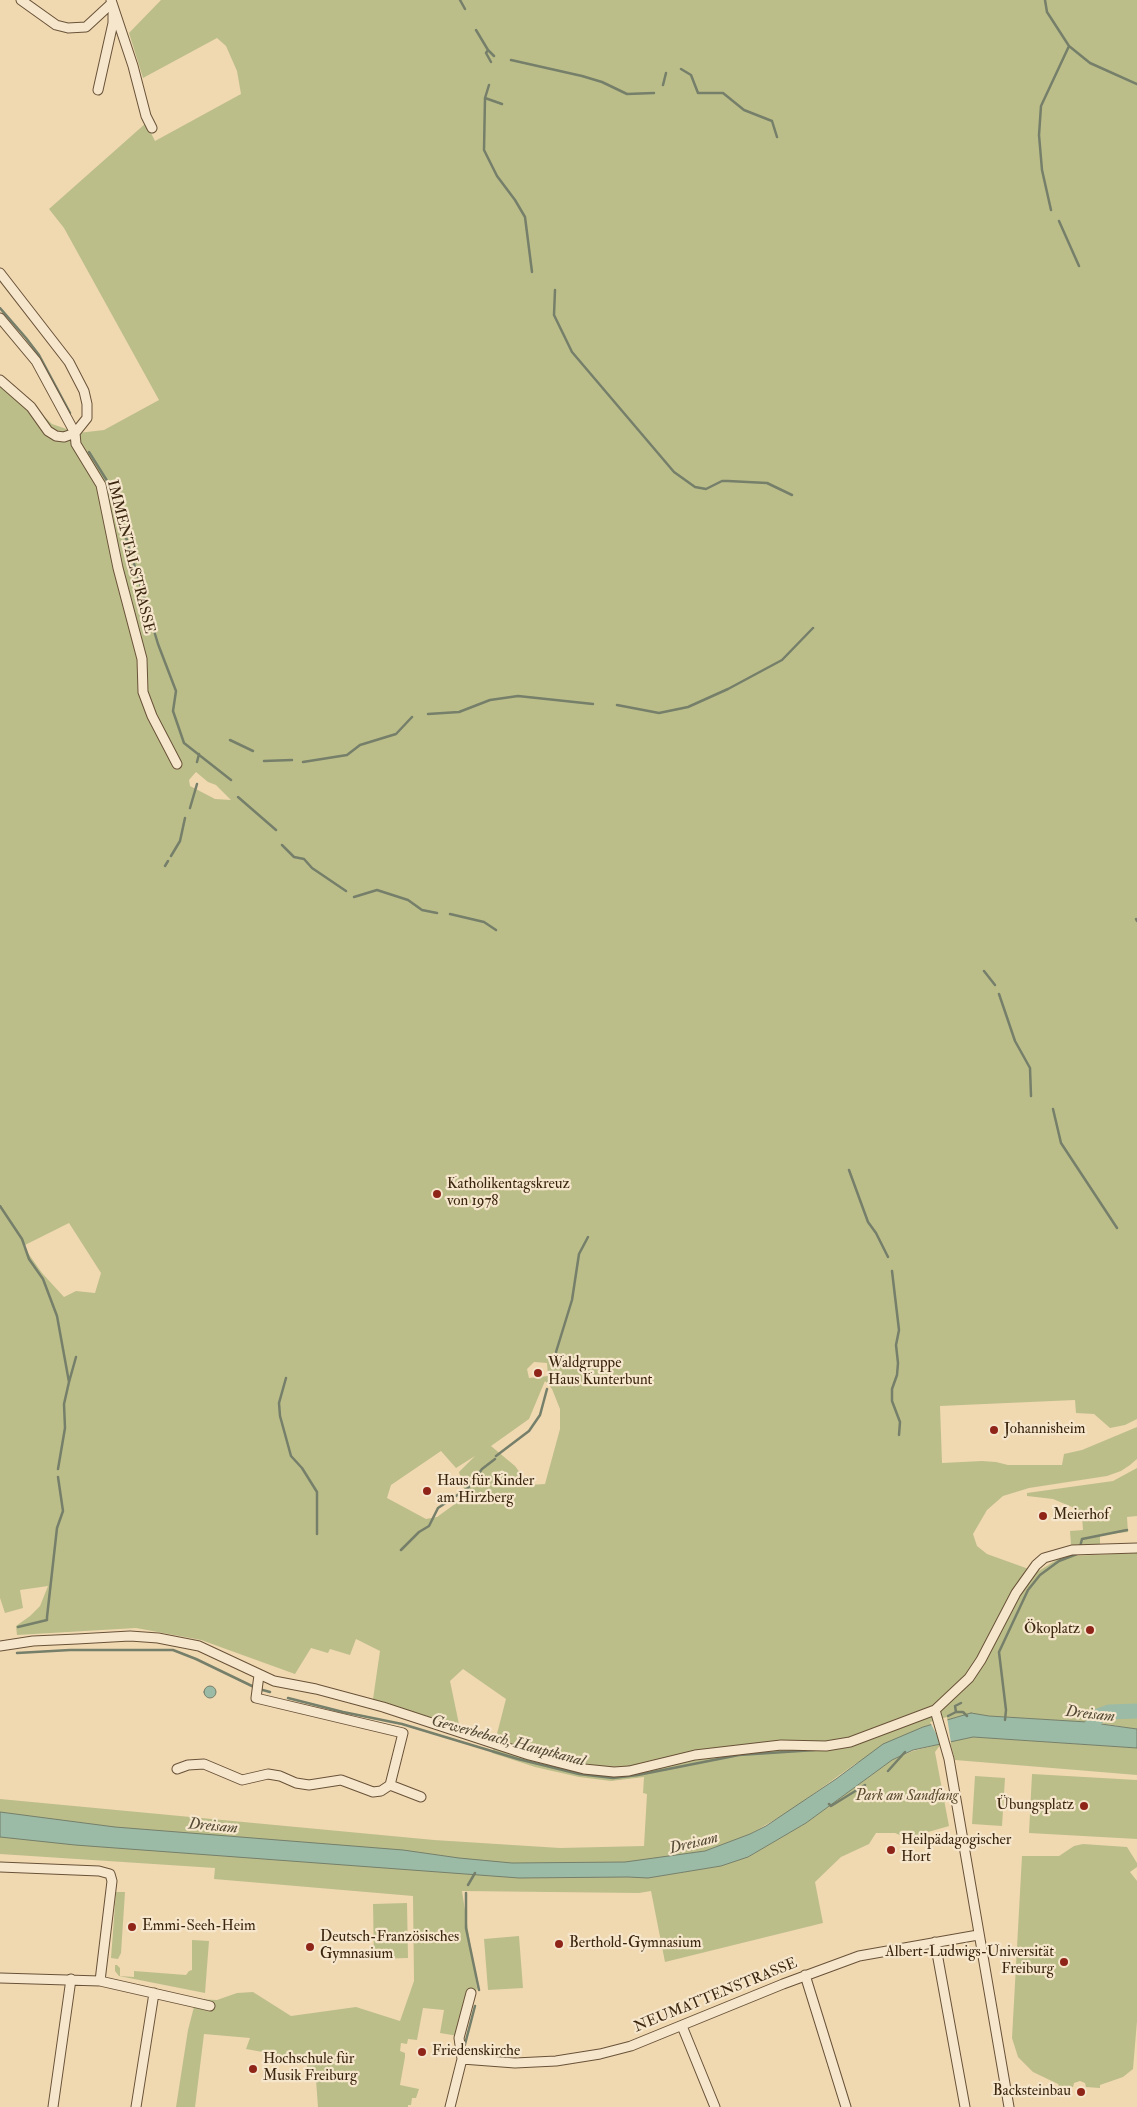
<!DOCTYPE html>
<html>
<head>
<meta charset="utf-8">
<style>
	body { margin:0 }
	canvas { display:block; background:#f0d8b1 }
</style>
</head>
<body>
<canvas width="1137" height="2107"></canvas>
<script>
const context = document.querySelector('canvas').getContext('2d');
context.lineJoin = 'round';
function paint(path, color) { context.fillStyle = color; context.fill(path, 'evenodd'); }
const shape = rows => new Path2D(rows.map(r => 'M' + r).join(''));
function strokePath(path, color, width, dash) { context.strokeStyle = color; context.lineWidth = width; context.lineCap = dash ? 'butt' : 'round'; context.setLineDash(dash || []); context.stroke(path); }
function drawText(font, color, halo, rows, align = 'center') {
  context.font = font + ' "IM FELL Double Pica",serif'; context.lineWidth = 4.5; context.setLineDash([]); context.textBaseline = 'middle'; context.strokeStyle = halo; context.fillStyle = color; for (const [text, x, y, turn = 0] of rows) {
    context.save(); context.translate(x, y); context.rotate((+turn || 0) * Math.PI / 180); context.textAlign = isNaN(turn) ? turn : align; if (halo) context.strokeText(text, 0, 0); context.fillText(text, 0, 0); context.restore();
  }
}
const green = shape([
	[161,0,1137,0,1137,1419,1125,1425,1110,1428,1094,1414,1076,1413,1075,1400,940,1406,942,1463,982,1461,996,1462,1008,1465,1062,1465,1064,1454,1082,1450,1137,1427,1137,1459,1130,1465,1121,1471,1107,1476,1029,1488,1003,1496,987,1510,973,1534,977,1546,987,1554,1037,1572,1058,1559,1071,1556,1137,1553,1137,1707,1110,1708,1092,1716,1087,1722,989,1716,971,1713,923,1727,855,1764,788,1812,750,1834,705,1851,646,1860,648,1878,721,1866,748,1857,806,1823,892,1760,913,1751,941,1744,935,1752,949,1826,907,1838,895,1833,876,1833,869,1844,841,1857,815,1882,823,1923,665,1962,651,1891,639,1893,462,1891,477,1988,474,2001,467,2001,458,2036,440,2033,444,2010,423,2008,417,2040,408,2039,407,2044,401,2043,400,2051,405,2053,405,2057,400,2085,419,2089,416,2098,412,2098,411,2105,408,2105,408,2107,318,2107,316,2080,307,2079,307,2060,246,2049,250,2038,204,2034,195,2107,176,2107,188,2030,196,1999,217,2000,237,1993,253,1992,291,2016,356,2007,400,2021,414,1981,413,1896,214,1879,215,1868,0,1854,0,1799,434,1840,560,1848,644,1846,647,1794,643,1793,644,1777,611,1781,579,1777,535,1767,492,1753,506,1699,463,1669,450,1681,460,1729,373,1699,380,1651,356,1639,350,1655,330,1649,328,1653,311,1648,295,1674,201,1640,136,1628,17,1635,16,1626,30,1616,40,1606,48,1586,20,1590,23,1608,5,1613,0,1598,0,376,11,384,52,424,78,433,104,430,159,400,64,228,49,209,146,123,155,141,241,94,237,71,226,46,217,38,143,78,129,33],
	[196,772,208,782,216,785,231,800,215,799,190,786,189,780],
	[69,1223,101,1273,95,1293,76,1291,64,1297,42,1273,23,1246],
	[534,1362,547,1363,548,1376,529,1378,527,1369],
	[545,1381,552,1389,560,1409,560,1429,545,1484,529,1485,515,1466,491,1446,529,1419],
	[441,1451,456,1468,475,1456,459,1472,466,1496,437,1517,426,1519,387,1498,391,1485],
	[1137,1468,1137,1516,1127,1517,1128,1532,1100,1535,1100,1544,1071,1545,1070,1531,1083,1530,1082,1516,1072,1507,1053,1499,1027,1496,1027,1493,1113,1481],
	[1113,1713,1137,1714,1137,1729,1099,1723,1099,1718],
	[973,1737,1137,1748,1137,1775,955,1760,950,1742],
	[1032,1774,1137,1780,1137,1839,1029,1833],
	[975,1776,1005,1778,1002,1826,972,1824],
	[1083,1844,1127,1847,1137,1863,1137,1867,1130,1872,1137,1881,1137,2021,1133,2069,1123,2077,1100,2085,1100,2088,1086,2087,1085,2083,1080,2081,1074,2083,1073,2087,1059,2086,1058,2084,1033,2072,1018,2057,1012,2038,1022,1856,1059,1856,1074,1846],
	[116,1892,125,1892,121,1953,118,1959,111,1958],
	[407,1903,408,1958,374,1959,373,1904],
	[519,1936,523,1988,488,1990,484,1939],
	[192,1940,209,1941,205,1993,119,1976,115,1971,115,1965,117,1965,120,1968,120,1976,134,1977,134,1971,186,1975,189,1971,192,1970]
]);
const water = shape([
	'204 1692a6 6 0 1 1 12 0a6 6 0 1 1-12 0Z',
	[971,1713,989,1716,1087,1722,1137,1729,1137,1748,973,1737,913,1750,892,1760,806,1823,748,1857,721,1866,648,1878,628,1877,519,1878,75,1845,0,1837,0,1812,115,1827,403,1850,459,1858,512,1863,625,1862,705,1851,750,1834,766,1826,836,1779,883,1744,923,1727,971,1713]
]);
const pier = shape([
	[947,1717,951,1743,942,1745,930,1722]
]);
const stream = shape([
	[460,0,465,9],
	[1045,0,1047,12,1069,46,1090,63,1137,84],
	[476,30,488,50,486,53,491,62],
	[488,50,494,56],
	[511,60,582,76,602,82,627,94,654,93],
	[681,69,691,75,698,93,723,93,744,110,772,121,777,137],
	[489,85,485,98,484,150,497,176,515,200,525,217,532,272],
	[663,85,666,73],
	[485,98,502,104],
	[1051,210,1042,170,1039,135,1041,106,1069,46],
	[1059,221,1079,266],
	[555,290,554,315,572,352,674,472,695,487,706,489,722,481,728,481,767,483,792,495],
	[0,308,26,338,39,355,70,413],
	[89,452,111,487,158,644,176,691,173,711,184,743,231,780],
	[617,705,659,713,688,707,728,689,782,660,813,628],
	[428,714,459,712,490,700,518,696,593,704],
	[230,740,253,751],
	[264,761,292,760],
	[197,762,199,754],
	[303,762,347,755,360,745,396,734,412,717],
	[238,797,276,830],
	[190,808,197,784],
	[282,845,294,857,304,859,312,868,346,891],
	[171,856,180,841,185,818],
	[165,866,168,861],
	[354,897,377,890,408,900,422,910,437,913],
	[450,914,484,922,496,930],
	[1136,919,1137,921],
	[984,971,995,985],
	[999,994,1015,1041,1030,1068,1031,1096],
	[1053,1109,1061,1143,1117,1228],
	[849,1170,868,1222,876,1233,888,1257],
	[0,1206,22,1239,29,1259,43,1279,57,1316,69,1382,64,1404,65,1428,58,1469],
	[892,1271,899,1330,896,1345,898,1363,897,1375,892,1389,892,1401,900,1422,899,1435],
	[557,1368,556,1352,572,1300,579,1254,588,1237],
	[286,1378,279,1403,280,1416,291,1456,302,1468,317,1492,317,1534],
	[69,1382,76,1357],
	[496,1456,529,1431,540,1415,547,1389],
	[1080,1547,1082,1539,1127,1530],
	[401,1550,419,1532,429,1526,438,1508,468,1488,482,1469,495,1459],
	[18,1627,47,1620,47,1617,57,1528,63,1511,58,1477],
	[17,1653,70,1650,173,1650,196,1659,254,1687],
	[259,1689,270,1692],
	[288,1698,343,1712,402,1724,518,1759,579,1774,613,1778,638,1775,739,1755,815,1750],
	[956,1712,955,1706,961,1703],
	[948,1716,956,1712,963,1712,967,1716],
	[1005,1720,1006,1710,999,1652,1028,1590,1040,1575,1059,1561,1077,1554],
	[888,1771,905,1752],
	[829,1804,831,1806,865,1785],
	[468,1885,475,1873],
	[466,1893,466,1928,479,1990],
	[464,2048,475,2006]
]);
const river = shape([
	[1087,1733,1098,1716,1109,1712,1137,1711]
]);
const street = shape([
	[21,0,56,25,68,28,86,27,112,3],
	[111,0,133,66,146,116,152,128],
	[98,90,113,23,113,14],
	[0,273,69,362,84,391,87,404,87,418,75,433,64,437,56,436,48,431,31,407,0,380],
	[0,318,36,361,75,433,76,444,101,485,118,568,142,659,143,692,152,716,177,764],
	[0,1646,33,1641,77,1639,130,1636,158,1638,199,1646,274,1681,316,1689,383,1707,529,1755,584,1769,614,1772,629,1771,695,1755,781,1745,826,1746,850,1742,935,1710,969,1678,981,1660,1016,1593,1036,1565,1044,1558,1072,1550,1137,1548],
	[935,1710,949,1759,1009,2107],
	[177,1769,188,1765,204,1764,242,1780,268,1774,280,1776,296,1783,309,1785,341,1780,373,1792,381,1791,390,1785,403,1733,256,1698,259,1675],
	[390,1785,421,1797],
	[0,1867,99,1871,110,1874,112,1881,100,1981],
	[935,1942,965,2107],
	[805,1975,846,2107],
	[0,1978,100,1981,210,2006],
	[682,2026,715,2107],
	[462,2059,515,2063,556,2061,600,2054,631,2046,783,1984,859,1956,978,1935],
	[53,2107,71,1979],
	[136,2107,154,1993],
	[450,2107,462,2059,459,2038,471,1993]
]);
const markers = [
	[437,1194,5,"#8f2418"],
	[538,1373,5,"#8f2418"],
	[994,1430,5,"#8f2418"],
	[427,1491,5,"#8f2418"],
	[1043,1516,5,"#8f2418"],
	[1090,1630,5,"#8f2418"],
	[1084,1806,5,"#8f2418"],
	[891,1850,5,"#8f2418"],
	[132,1927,5,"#8f2418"],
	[559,1944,5,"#8f2418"],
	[310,1947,5,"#8f2418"],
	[1064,1962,5,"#8f2418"],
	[422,2052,5,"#8f2418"],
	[253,2069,5,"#8f2418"],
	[1081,2092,5,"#8f2418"]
];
const streetNames = [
	["IMMENTALSTRASSE",130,557,76],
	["NEUMATTENSTRASSE",716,1996,-22]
];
const poiNames = [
	["Katholikentagskreuz",447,1185],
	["von 1978",447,1202],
	["Waldgruppe",548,1364],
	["Haus Kunterbunt",548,1381],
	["Johannisheim",1004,1430],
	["Haus für Kinder",437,1482],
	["am Hirzberg",437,1499],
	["Meierhof",1053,1516],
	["Ökoplatz",1080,1630,"right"],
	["Übungsplatz",1074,1806,"right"],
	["Heilpädagogischer",901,1841],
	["Hort",901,1858],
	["Emmi-Seeh-Heim",142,1927],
	["Deutsch-Französisches",320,1938],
	["Gymnasium",320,1955],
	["Berthold-Gymnasium",569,1944],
	["Albert-Ludwigs-Universität",1054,1953,"right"],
	["Freiburg",1054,1970,"right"],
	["Friedenskirche",432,2052],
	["Hochschule für",263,2060],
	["Musik Freiburg",263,2077],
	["Backsteinbau",1071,2092,"right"]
];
const parkNames = [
	["Park am Sandfang",907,1797]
];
const waterNames = [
	["Dreisam",1090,1715,6],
	["Gewerbebach, Hauptkanal",508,1742,15],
	["Dreisam",213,1827,5],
	["Dreisam",694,1844,-14]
];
paint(green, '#bcbe8a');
paint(water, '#9bbba6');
strokePath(water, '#757f6a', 1);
paint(pier, '#f0d8b1');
strokePath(stream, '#757f6a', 2.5);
strokePath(river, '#9bbba6', 15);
strokePath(street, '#695238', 11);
strokePath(street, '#f5e6cc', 9);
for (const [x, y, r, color] of markers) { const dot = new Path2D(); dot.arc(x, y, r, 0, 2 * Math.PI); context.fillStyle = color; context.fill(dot); strokePath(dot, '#f5e6cc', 2); }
drawText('15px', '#3c250f', '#f5e6cc', streetNames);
drawText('15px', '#3c250f', '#f5e6cc', poiNames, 'left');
drawText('italic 15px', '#5c4b2e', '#f5e6cc', parkNames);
drawText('italic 16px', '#544a35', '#f5e6cc', waterNames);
</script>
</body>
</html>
